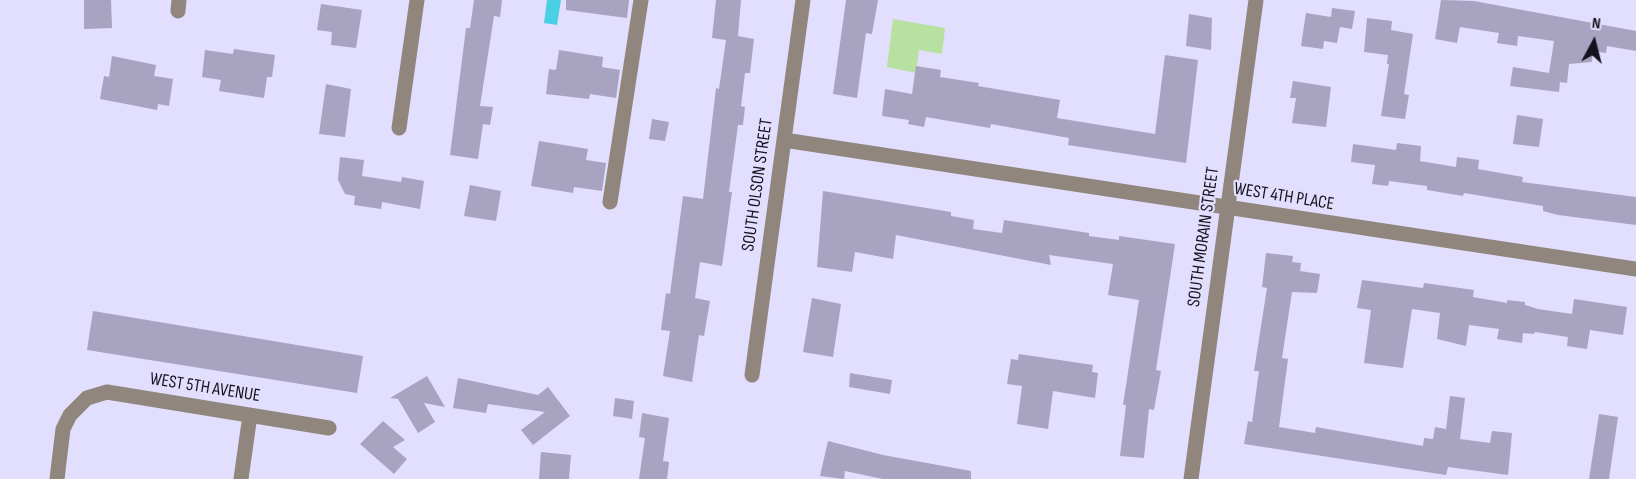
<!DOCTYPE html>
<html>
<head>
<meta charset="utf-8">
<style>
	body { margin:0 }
	#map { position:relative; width:1636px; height:479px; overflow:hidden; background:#e2defd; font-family:"Sofia Sans Condensed",sans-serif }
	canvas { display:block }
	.north { position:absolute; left:1564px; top:12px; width:60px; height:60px; -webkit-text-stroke:4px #e2defd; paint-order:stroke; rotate:7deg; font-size:16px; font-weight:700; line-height:24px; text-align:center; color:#14121d }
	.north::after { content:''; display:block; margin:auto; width:21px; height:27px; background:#14121d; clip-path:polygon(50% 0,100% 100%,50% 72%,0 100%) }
</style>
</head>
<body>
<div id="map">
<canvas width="1636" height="479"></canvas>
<div class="north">N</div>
</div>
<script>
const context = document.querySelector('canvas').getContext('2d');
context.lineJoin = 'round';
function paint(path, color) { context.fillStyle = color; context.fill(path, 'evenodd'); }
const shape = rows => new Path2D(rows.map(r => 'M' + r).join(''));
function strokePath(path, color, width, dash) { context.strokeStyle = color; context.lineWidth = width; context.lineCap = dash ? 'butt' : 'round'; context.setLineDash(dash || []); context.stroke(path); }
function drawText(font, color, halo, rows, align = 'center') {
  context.font = font + ' "Sofia Sans Condensed",sans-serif'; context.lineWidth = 4.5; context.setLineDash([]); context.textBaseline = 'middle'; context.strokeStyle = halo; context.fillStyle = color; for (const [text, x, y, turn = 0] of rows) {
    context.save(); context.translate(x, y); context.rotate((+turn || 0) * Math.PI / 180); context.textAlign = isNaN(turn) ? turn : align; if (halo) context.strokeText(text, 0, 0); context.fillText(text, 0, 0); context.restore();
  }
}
const green = shape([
	[893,19,945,28,942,54,919,50,916,73,887,67]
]);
const water = shape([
	[547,0,561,0,557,25,544,23]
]);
const building = shape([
	[84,0,111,0,112,28,84,29],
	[474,0,502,0,500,17,494,16,480,106,493,107,490,125,483,124,478,159,450,155,466,28,470,28],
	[566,0,629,0,627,18,566,10],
	[716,0,741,0,738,36,754,39,750,73,745,73,741,106,745,107,743,125,738,125,729,192,732,192,722,266,700,262,695,298,710,301,704,336,699,335,692,382,663,376,670,331,661,330,666,293,670,294,683,196,703,199,716,88,719,89,726,40,712,38],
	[846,0,878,0,872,34,866,33,857,98,833,94],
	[1441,0,1474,1,1636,31,1636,51,1607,46,1606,53,1593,51,1592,62,1569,64,1567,83,1560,82,1559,92,1510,86,1513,67,1549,73,1554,41,1518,36,1517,46,1497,43,1499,33,1460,27,1457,43,1435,39],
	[321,4,362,10,356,48,331,45,332,32,317,30],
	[1332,8,1355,11,1352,29,1340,27,1337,43,1324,41,1323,49,1301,46,1306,13,1331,17],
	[1189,14,1212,18,1211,50,1186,46],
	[1367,18,1392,21,1391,30,1413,34,1404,94,1409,95,1405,119,1381,116,1389,64,1387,64,1388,55,1364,52],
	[234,49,275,55,272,77,267,77,264,98,219,91,221,80,202,77,205,50,233,54],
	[559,50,603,57,602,67,620,70,616,98,590,94,589,99,546,94,549,69,556,70],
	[1165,55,1198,60,1186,163,1068,145,1069,138,991,124,990,128,926,117,924,127,908,124,909,120,882,116,885,89,912,94,916,66,941,70,940,77,979,83,978,86,1060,100,1057,118,1155,134],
	[112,56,156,65,154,76,173,79,169,106,158,104,157,110,100,99,104,76,109,77],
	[1293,81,1331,87,1326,127,1292,123,1296,98,1290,98],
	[326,84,351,89,345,137,319,134],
	[1517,115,1543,119,1539,147,1513,144],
	[652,119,669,122,665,141,649,139],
	[539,141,588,149,586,160,606,163,602,191,574,187,573,193,531,186],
	[1397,143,1421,146,1420,161,1456,167,1457,157,1479,160,1478,169,1523,177,1522,182,1636,197,1636,225,1558,215,1543,211,1543,206,1464,193,1463,196,1427,190,1427,186,1389,181,1388,186,1372,184,1375,165,1351,162,1353,144,1396,150],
	[340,157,364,160,362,176,401,182,402,177,424,181,420,209,382,202,381,209,354,205,355,196,345,194,338,180],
	[470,185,501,191,496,221,464,216],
	[823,191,951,212,951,216,974,220,973,229,1002,233,1004,220,1089,233,1089,236,1119,240,1119,236,1175,244,1156,370,1161,371,1154,410,1149,409,1144,458,1120,456,1126,405,1123,405,1139,300,1108,295,1113,264,1049,255,1051,265,896,235,893,259,855,252,852,272,817,267],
	[1266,253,1293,256,1292,262,1301,263,1300,271,1320,274,1317,293,1292,292,1282,358,1288,359,1279,427,1315,433,1316,427,1423,446,1424,438,1433,439,1435,427,1446,429,1450,396,1465,398,1460,439,1490,443,1492,431,1512,433,1508,475,1448,467,1446,475,1244,444,1248,421,1252,422,1259,371,1254,371,1267,288,1262,287],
	[1362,280,1423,288,1424,283,1474,290,1473,297,1507,303,1507,300,1525,302,1525,305,1538,309,1572,314,1574,299,1627,307,1623,335,1590,330,1587,349,1567,346,1568,337,1535,332,1534,334,1523,333,1522,343,1497,339,1499,329,1469,325,1466,346,1437,339,1440,313,1412,309,1403,368,1364,363,1371,310,1357,308],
	[812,298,841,304,833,357,803,352],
	[93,311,363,356,357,393,87,350],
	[1019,354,1093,365,1092,372,1098,373,1095,398,1053,391,1048,429,1017,424,1022,386,1007,384,1011,359,1018,360],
	[850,373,892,380,890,394,849,387],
	[427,376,445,407,424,403,435,422,418,433,398,399,390,398],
	[458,378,538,395,548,387,570,416,533,445,521,430,545,412,488,404,486,413,453,408],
	[615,398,634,401,632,419,613,416],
	[642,413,669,418,663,461,669,462,667,479,639,479,645,438,639,437],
	[1599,414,1618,417,1609,479,1589,479],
	[383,421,405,440,393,447,407,459,394,474,360,444],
	[828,441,883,455,971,471,971,479,883,479,845,471,844,479,820,476],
	[541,452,571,455,569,479,539,479]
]);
const minor = shape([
	[178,11,179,0],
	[399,128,417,0],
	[784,140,1636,269],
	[610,202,641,0],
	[752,375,803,0],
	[57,479,63,429,70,415,87,398,107,392,329,428],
	[241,479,250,415],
	[1191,479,1256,0]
]);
const streetNames = [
	["SOUTH OLSON STREET",758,185,-82],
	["WEST 4TH PLACE",1284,197,9],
	["SOUTH MORAIN STREET",1204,237,-82],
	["WEST 5TH AVENUE",205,388,9]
];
paint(green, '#b8e0a0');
paint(water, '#49d0e4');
paint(building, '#a7a3c0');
strokePath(minor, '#91867d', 15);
drawText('18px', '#14121d', '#e2defd', streetNames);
</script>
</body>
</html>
